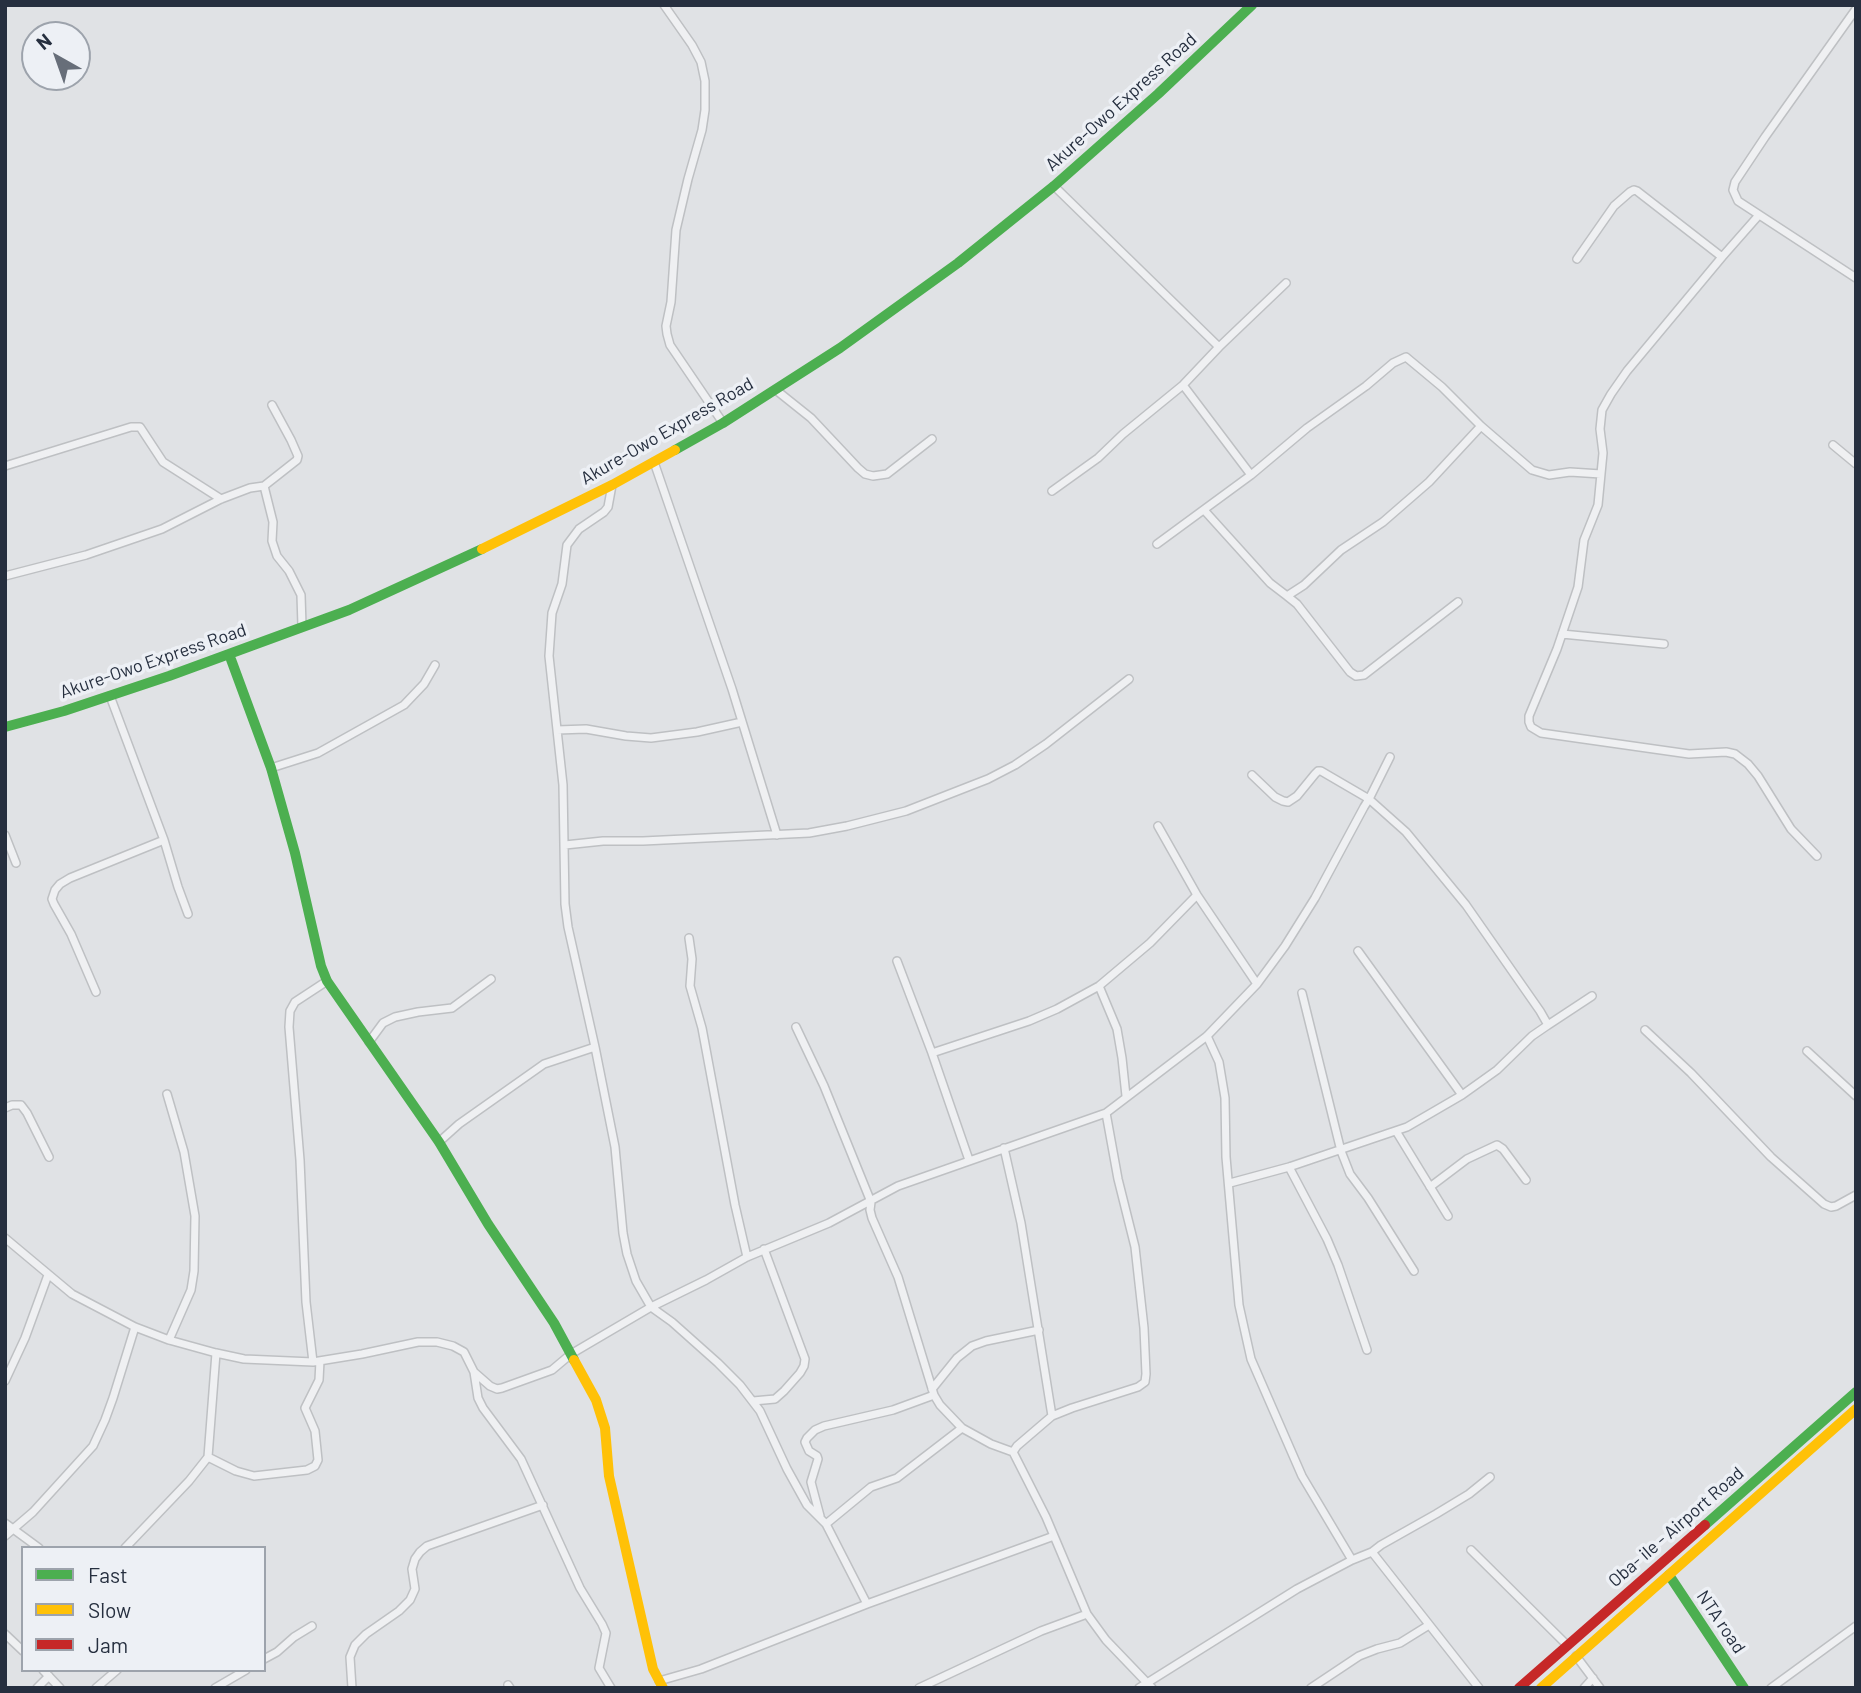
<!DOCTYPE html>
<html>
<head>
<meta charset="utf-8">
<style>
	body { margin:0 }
	#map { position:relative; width:1861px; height:1693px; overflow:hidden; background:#e0e2e5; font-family:Barlow,sans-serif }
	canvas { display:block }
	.frame { position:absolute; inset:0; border:7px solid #262f3f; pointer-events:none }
	.legend { position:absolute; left:21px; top:1546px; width:245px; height:126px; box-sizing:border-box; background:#edf0f5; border:2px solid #9da3ac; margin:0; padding:9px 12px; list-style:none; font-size:21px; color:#262f3f }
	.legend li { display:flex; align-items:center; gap:14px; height:35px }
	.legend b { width:35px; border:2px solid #9da3ac }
	.north { position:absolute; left:21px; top:21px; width:70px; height:70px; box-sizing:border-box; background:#edf0f5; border:2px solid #9da3ac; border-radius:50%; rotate:320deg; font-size:19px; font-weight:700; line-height:28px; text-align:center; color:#262f3f }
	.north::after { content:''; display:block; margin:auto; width:24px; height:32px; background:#676e79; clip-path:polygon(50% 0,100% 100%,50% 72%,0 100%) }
</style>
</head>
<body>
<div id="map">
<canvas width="1861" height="1693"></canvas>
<div class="frame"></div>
<ul class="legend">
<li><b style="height:9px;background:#4caf50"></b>Fast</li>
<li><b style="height:9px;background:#ffc107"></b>Slow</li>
<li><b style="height:9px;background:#c62828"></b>Jam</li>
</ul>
<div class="north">N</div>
</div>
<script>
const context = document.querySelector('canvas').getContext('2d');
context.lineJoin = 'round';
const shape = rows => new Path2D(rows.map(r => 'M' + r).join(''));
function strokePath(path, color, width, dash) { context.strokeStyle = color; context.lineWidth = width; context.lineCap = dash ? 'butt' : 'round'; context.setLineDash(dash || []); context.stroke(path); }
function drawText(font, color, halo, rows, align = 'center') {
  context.font = font + ' Barlow,sans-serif'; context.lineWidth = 7; context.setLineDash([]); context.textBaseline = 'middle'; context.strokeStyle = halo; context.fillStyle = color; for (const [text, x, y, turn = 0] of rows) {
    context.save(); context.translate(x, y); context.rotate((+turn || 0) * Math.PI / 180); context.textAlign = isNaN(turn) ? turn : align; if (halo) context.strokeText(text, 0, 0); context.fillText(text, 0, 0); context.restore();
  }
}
const street = shape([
	[664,5,692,45,701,62,705,81,705,110,702,130,688,179,676,230,671,302,666,326,667,334,670,345,723,423],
	[1856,9,1765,137,1735,182,1733,190,1738,201,1856,278],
	[1054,186,1219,347],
	[1759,215,1722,257,1627,371,1611,394,1602,410,1600,429,1603,453,1598,505,1584,540,1578,587,1557,649,1529,716,1529,722,1531,727,1541,733,1689,754,1726,752,1735,754,1748,764,1758,776,1791,829,1817,856],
	[1577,259,1614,206,1630,192,1634,190,1637,191,1722,257],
	[1183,385,1251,475],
	[776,390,811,418,858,468,865,474,873,476,887,474,932,439],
	[1833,445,1856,464],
	[654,462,732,689,777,835],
	[5,466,131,427,140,427,163,462,221,499],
	[612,485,608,507,604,512,579,529,567,545,562,584,552,613,549,656,563,785,565,904,568,927,595,1047,615,1147,623,1233,627,1254,636,1281,651,1307,672,1322,718,1363,740,1385,760,1411,787,1469,807,1505,826,1524,867,1604],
	[264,486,273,522,272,541,277,556,289,571,301,595,302,626],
	[1052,491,1098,458,1123,434,1183,385,1219,347,1286,283],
	[1204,510,1270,583,1287,596,1304,585,1341,550,1383,522,1429,482,1481,426],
	[1157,544,1251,475,1307,428,1366,386,1393,363,1406,357,1442,387,1481,426,1532,470,1549,475,1570,472,1601,474],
	[5,576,86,555,162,529,221,499,250,488,264,486,297,460,298,456,291,440,272,405],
	[1287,596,1297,604,1350,672,1356,676,1364,675,1458,602],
	[1562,634,1664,644],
	[110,696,164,840,178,887,188,914],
	[557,730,586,729,626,736,651,738,697,732,742,722],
	[271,768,318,753,404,705,424,684,435,665],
	[1158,826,1197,895,1257,984],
	[5,835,16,863],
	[565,845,603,841,643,841,809,833,847,826,906,811,988,779,1015,765,1046,744,1129,679],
	[689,938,692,959,690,986,702,1028,735,1205,747,1257],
	[1358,951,1462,1095],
	[897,961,932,1053,969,1160],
	[1099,986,1117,1029,1122,1058,1126,1096],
	[96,992,71,934,54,904,52,899,55,890,60,884,70,878,164,840],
	[1302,993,1341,1151,1350,1174,1368,1198,1414,1271],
	[1548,1025,1592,996],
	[796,1027,824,1086,871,1202,870,1210,872,1218,898,1277,934,1395,940,1405,962,1428,991,1444,1013,1452],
	[1645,1030,1691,1073,1771,1157,1824,1204,1831,1207,1836,1206,1856,1195],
	[1207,1036,1219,1062,1225,1098,1226,1157,1239,1305,1251,1359,1302,1476,1352,1560],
	[369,1042,383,1023,395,1017,418,1012,452,1008,491,979],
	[1807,1051,1856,1096],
	[932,1053,1029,1021,1057,1009,1099,986,1150,943,1197,895],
	[167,1094,184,1152,195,1216,194,1271,191,1290,169,1340],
	[5,1108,12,1105,21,1105,27,1113,49,1157],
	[1106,1113,1118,1179,1135,1247,1144,1328,1146,1374,1145,1382,1138,1387,1072,1408,1052,1416,1017,1446,1013,1452,1046,1517,1087,1614,1106,1640,1152,1688],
	[1396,1131,1448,1216],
	[439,1142,459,1124,544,1064,595,1047],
	[1004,1148,1021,1223,1052,1416],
	[1289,1167,1327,1239,1338,1265,1367,1350],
	[1230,1183,1289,1167,1407,1127,1462,1095,1497,1070,1532,1036,1548,1025,1540,1011,1466,905,1406,832,1369,799,1321,771,1318,771,1315,774,1297,796,1288,802,1283,801,1275,797,1252,775],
	[1430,1187,1467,1159,1497,1145,1503,1149,1526,1180],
	[5,1238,72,1294,135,1327,169,1340,216,1353,244,1359,313,1362,362,1354,418,1342,437,1342,453,1346,464,1352,474,1372,478,1398,483,1408,521,1459,580,1588,602,1624,606,1633,599,1668,611,1688],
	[313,1362,306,1302,300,1160,289,1027,290,1011,295,1002,327,981],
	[474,1372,490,1386,497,1389,502,1388,552,1370,571,1354,651,1307,706,1280,747,1257,829,1223,898,1186,1106,1113,1207,1036,1257,984,1285,946,1315,898,1364,807,1369,799,1390,757],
	[5,1381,25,1338,48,1275],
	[932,1389,957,1358,972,1346,986,1341,1039,1330],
	[753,1401,775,1399,784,1391,800,1373,804,1366,805,1359,764,1249],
	[208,1457,236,1471,254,1476,307,1470,315,1466,318,1460,315,1431,305,1408,319,1380,320,1361],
	[820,1516,811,1482,818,1459,817,1456,809,1451,805,1442,807,1438,815,1430,824,1426,893,1410,934,1395],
	[5,1523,39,1548],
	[826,1524,871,1487,897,1478,962,1428],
	[5,1536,33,1512,93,1446,105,1420,113,1398,135,1327],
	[125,1548,189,1481,208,1457,216,1353],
	[1471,1550,1567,1645],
	[1372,1552,1479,1688],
	[5,1634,23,1651],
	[1576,1656,1600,1688],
	[264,1659,277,1652,294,1637,312,1626],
	[43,1670,60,1688],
	[659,1681,701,1669,867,1604,1054,1536],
	[508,1685,510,1688],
	[37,1688,49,1676],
	[96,1688,117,1670],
	[215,1688,246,1670],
	[352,1688,350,1657,355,1645,366,1634,399,1611,410,1600,415,1589,412,1569,415,1559,420,1552,427,1546,543,1505],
	[919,1688,1041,1631,1087,1614],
	[1139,1688,1297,1589,1352,1560,1372,1552,1381,1545,1436,1514,1469,1494,1490,1477],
	[1311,1688,1359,1656,1377,1649,1400,1643,1429,1625],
	[1584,1688,1593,1678],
	[1771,1688,1856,1626]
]);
const fast = shape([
	[675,450,723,423,840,348,958,263,1054,186,1158,94,1252,5],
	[229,654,271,768,295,853,321,966,327,981,439,1142,488,1224,554,1323,574,1360],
	[5,727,64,711,169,676,349,610,482,549],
	[1705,1525,1856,1392],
	[1669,1575,1744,1688]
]);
const slow = shape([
	[482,549,612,485,675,450],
	[574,1360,596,1400,605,1428,609,1476,653,1669,663,1688],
	[1541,1688,1856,1409]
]);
const jam = shape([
	[1519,1688,1705,1525]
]);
const streetNames = [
	["Akure-Owo Express Road",1121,102,-42],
	["Akure-Owo Express Road",667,431,-30],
	["Akure-Owo Express Road",153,661,-19],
	["Oba- ile - Airport Road",1676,1527,-41],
	["NTA road",1721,1622,56]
];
strokePath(street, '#bec0c3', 10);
strokePath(street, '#eff0f2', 7);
strokePath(fast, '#4caf50', 10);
strokePath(slow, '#ffc107', 10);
strokePath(jam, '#c62828', 10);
drawText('18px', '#262f3f', '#edf0f5', streetNames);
</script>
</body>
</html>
